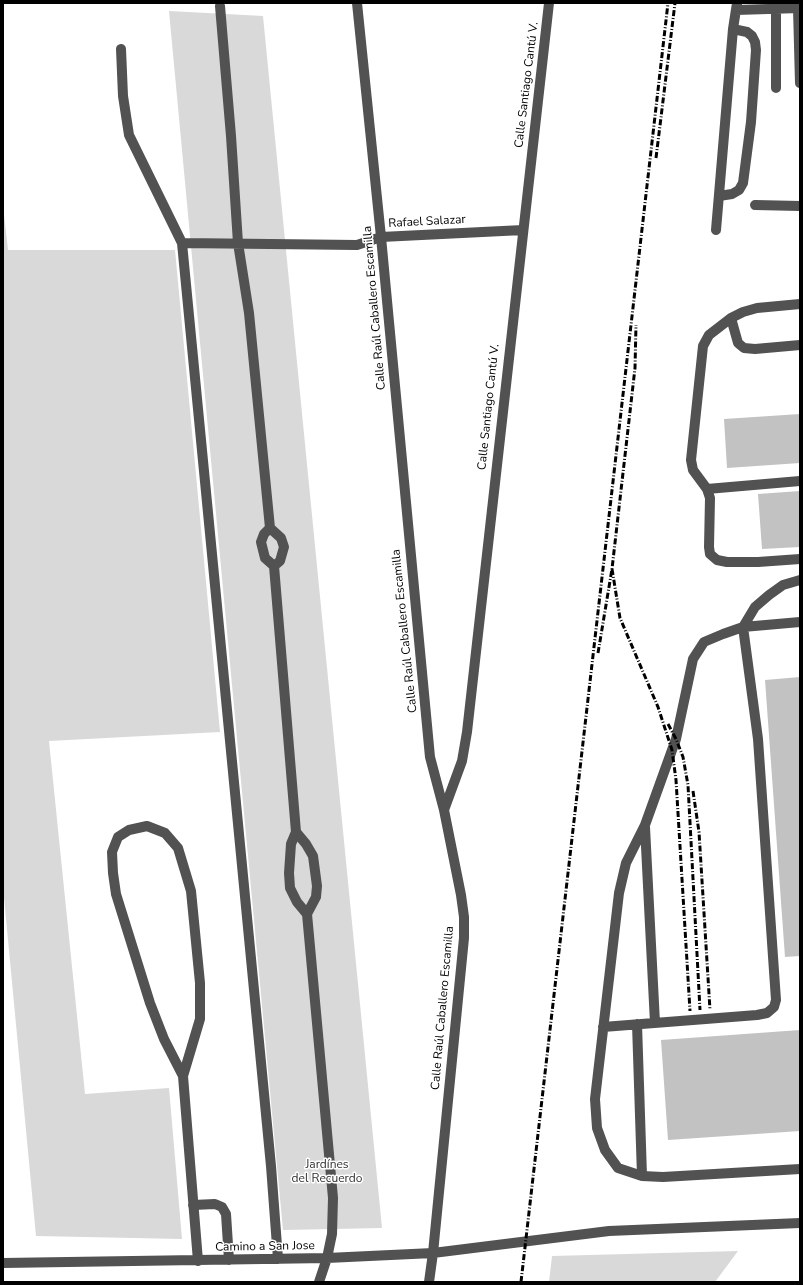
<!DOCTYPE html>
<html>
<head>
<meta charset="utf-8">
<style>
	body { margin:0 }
	#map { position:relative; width:803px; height:1285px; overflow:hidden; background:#fff; font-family:"Nunito Sans",sans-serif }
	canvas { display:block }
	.frame { position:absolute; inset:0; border:4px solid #000; pointer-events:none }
</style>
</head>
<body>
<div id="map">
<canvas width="803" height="1285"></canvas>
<div class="frame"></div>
</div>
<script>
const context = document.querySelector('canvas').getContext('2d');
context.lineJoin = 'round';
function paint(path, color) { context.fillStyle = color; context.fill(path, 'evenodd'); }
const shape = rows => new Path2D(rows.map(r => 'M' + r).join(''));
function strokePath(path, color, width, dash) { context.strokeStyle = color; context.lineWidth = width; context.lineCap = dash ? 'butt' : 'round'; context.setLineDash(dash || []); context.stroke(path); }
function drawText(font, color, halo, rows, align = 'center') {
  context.font = font + ' "Nunito Sans",sans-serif'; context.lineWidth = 3; context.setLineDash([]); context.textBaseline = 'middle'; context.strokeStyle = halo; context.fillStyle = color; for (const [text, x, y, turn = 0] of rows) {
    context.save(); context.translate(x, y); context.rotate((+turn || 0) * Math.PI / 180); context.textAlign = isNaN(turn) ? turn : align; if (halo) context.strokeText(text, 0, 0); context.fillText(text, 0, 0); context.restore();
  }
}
const green = shape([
	[169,11,263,16,382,1228,283,1230],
	[3,205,8,250,175,250,220,732,49,741,85,1094,169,1088,182,1239,36,1236,3,887],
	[738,1251,715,1282,549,1282,552,1256]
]);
const building = shape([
	[800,414,800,463,727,468,724,419],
	[800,491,800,547,762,549,758,494],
	[800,677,800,956,785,957,765,680],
	[800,1030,800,1131,668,1140,661,1040]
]);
const minor = shape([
	[357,3,381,237,430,757,444,810,461,895,464,917,464,938,433,1253,429,1282],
	[220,6,231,136,238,243,249,313,270,528,281,538,284,547,280,561,274,566],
	[776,8,776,88],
	[798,8,800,83],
	[736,10,800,8],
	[121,49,123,96,129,135,182,243,271,1166,278,1259],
	[719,196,732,194,739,190,743,183,751,122,756,50,755,42,752,36,747,32,733,29],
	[755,205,800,206],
	[716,230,733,29,737,3],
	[182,243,357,245,381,237,523,230],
	[800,304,757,308,743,312,731,318,709,335,703,346,691,460,693,470,707,489,710,498,709,547,710,554,717,560,727,562,758,562,800,559],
	[731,318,738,343,744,348,755,349,800,345],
	[707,489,800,481],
	[270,528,264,534,261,542,265,558,274,566,296,832,291,844,289,873,290,888,297,902,307,914],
	[800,622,743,627,723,634,704,642,693,659,676,739,645,825,626,863,619,893,595,1099,597,1128,605,1150,618,1168,642,1176,663,1177,800,1169],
	[444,810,462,761,467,732,549,3],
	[645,827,655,1023],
	[296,832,306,844,313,856,317,886,316,897,307,914,333,1198,332,1234,327,1258,319,1282],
	[637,1024,642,1176],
	[603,1027,757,1015,767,1013,774,1007,776,1000,758,739,743,627,755,607,769,595,783,585,800,580],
	[183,1076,164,1039,150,1003,116,894,113,873,112,852,118,837,129,830,147,826,165,833,178,848,191,891,200,983,200,1019,183,1076,198,1261],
	[193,1205,215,1204,222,1207,226,1214,229,1260],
	[3,1263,327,1258,433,1253,609,1231,800,1223]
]);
const rail = shape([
	[656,158,675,3],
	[612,569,620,618,658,707,672,750,676,780,690,1011],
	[598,653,612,569,635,368,636,325],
	[668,724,676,739,683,757,688,785,700,1010],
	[693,791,699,832,710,1010],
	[521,1282,668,3]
]);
const streetNames = [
	["Calle Santiago Cantú V.",527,85,-83],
	["Rafael Salazar",427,222,-3],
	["Calle Raúl Caballero Escamilla",375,308,-95],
	["Calle Santiago Cantú V.",489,407,-84],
	["Calle Raúl Caballero Escamilla",405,631,-96],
	["Calle Raúl Caballero Escamilla",443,1008,-85],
	["Camino a San Jose",265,1247,-1]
];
const parkNames = [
	["Jardínes",327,1165],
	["del Recuerdo",327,1179]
];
paint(green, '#d9d9d9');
paint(building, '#c2c2c2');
strokePath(minor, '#525252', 10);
strokePath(rail, '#000', 3, [6, 2, 1, 2]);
drawText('12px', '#000', '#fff', streetNames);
drawText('12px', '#303030', '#fff', parkNames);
</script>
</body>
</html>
